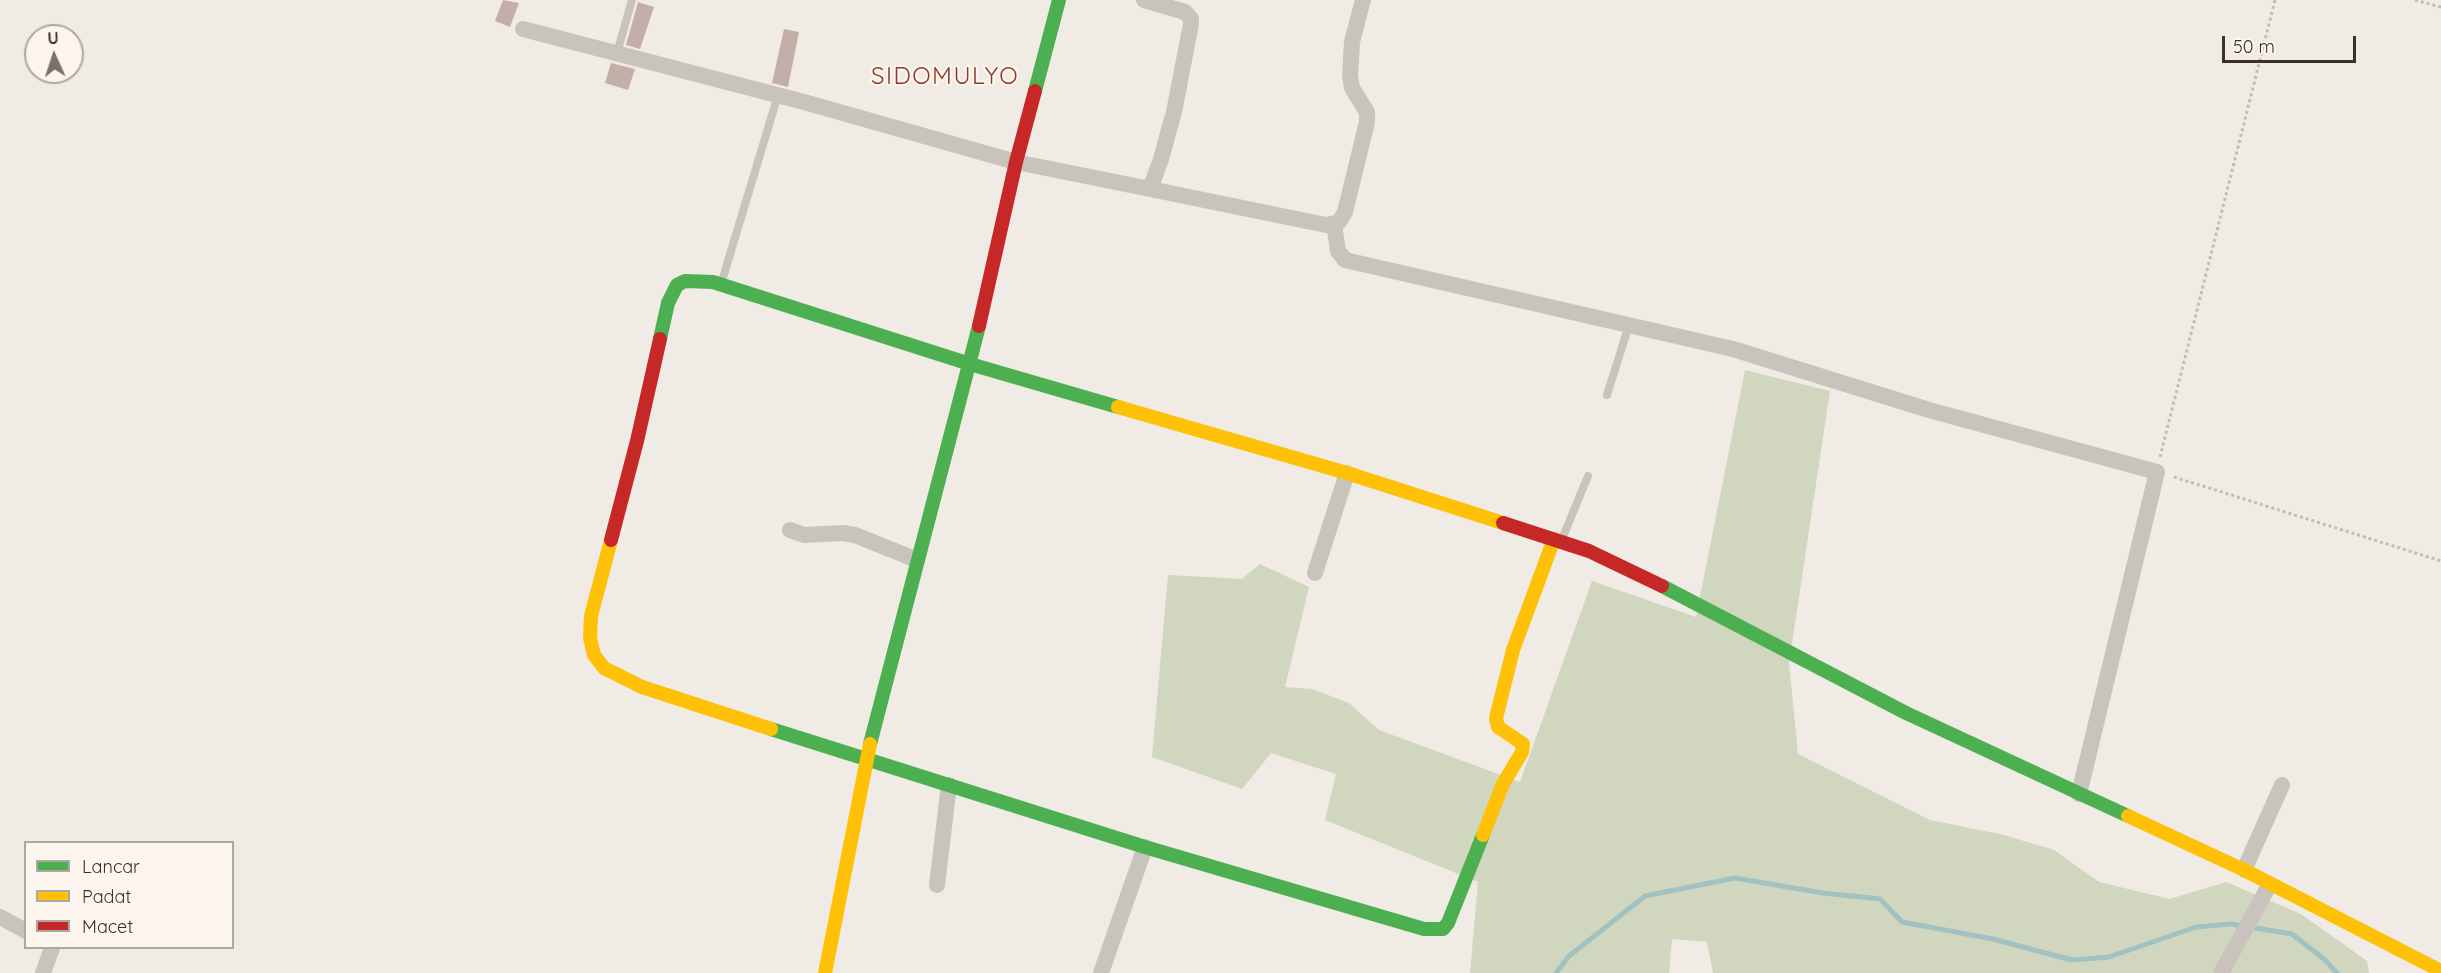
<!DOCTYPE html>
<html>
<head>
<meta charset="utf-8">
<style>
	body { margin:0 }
	#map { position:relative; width:2441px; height:973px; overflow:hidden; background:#f0ebe5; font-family:Quicksand,sans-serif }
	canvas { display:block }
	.legend { position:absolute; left:24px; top:841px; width:210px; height:108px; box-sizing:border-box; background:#fbf5ee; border:2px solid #aea6a0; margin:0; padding:8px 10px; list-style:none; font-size:18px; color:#3b302b }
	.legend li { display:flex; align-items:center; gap:12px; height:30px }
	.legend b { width:30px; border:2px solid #aea6a0 }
	.north { position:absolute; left:24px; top:24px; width:60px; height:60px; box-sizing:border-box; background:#fbf5ee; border:2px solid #aea6a0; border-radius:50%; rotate:357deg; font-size:16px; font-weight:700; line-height:24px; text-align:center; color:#3b302b }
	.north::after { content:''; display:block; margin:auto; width:21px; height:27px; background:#7a716c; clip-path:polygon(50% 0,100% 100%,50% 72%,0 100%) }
	.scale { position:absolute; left:2222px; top:36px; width:134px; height:27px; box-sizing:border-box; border:3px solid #3b302b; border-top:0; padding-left:8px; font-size:18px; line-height:21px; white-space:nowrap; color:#3b302b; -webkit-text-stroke:4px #fbf5ee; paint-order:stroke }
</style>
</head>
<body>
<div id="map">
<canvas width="2441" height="973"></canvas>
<ul class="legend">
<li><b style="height:8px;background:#4caf50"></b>Lancar</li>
<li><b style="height:8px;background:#ffc107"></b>Padat</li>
<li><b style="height:8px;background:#c62828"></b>Macet</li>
</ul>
<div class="north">U</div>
<div class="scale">50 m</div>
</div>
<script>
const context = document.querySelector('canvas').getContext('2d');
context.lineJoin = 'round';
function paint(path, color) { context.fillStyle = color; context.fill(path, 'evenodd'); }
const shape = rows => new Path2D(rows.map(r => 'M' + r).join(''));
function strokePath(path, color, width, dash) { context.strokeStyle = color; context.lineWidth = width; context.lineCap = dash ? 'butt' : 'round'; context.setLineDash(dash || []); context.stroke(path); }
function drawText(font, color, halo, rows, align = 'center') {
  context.font = font + ' Quicksand,sans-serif'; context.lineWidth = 4.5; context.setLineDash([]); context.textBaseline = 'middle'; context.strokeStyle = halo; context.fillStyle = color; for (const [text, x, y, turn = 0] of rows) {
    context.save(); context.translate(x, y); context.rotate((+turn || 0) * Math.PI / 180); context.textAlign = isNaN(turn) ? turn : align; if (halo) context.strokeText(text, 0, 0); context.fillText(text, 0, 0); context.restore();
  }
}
const green = shape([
	[1745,370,1830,391,1789,663,1798,754,1930,820,2004,835,2054,850,2099,882,2170,899,2226,882,2301,914,2367,961,2369,973,1713,973,1707,942,1672,939,1669,973,1470,973,1478,882,1325,820,1336,774,1271,753,1242,789,1152,757,1168,575,1242,579,1260,564,1309,587,1285,687,1312,689,1349,703,1379,730,1520,782,1592,581,1696,617]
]);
const stream = shape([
	[1556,973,1569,956,1645,896,1735,878,1823,893,1880,899,1902,922,1993,939,2072,960,2109,957,2196,927,2231,924,2292,934,2324,959,2337,973]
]);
const building = shape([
	[503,0,519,3,510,27,495,21],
	[638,2,654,7,640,49,626,45],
	[784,29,799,32,788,87,772,83],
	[611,63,635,69,628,90,605,83]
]);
const path = shape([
	[2415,0,2441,7],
	[2160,457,2275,0],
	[2174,477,2441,561]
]);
const lane = shape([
	[617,53,632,0],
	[722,281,778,95],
	[1607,395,1629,325],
	[1562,539,1588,476]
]);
const street = shape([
	[523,29,804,102,1016,162,1150,189,1161,159,1174,112,1191,24,1191,19,1185,12,1144,0],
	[1150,189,1326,225,1339,222,1345,212,1367,122,1367,112,1352,88,1350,76,1352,42,1363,0],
	[1334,224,1338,251,1345,260,1733,349,1929,410,2157,472,2079,794],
	[790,530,804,535,843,533,855,535,917,560],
	[1315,573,1347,473],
	[2244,870,2282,785],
	[937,885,949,785],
	[0,917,26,931],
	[43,973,52,948],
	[1101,973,1145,847],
	[2221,973,2270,884]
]);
const fast = shape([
	[1035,91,1059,0],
	[660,339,668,303,677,285,685,281,713,282,970,364,1118,407],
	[1662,586,1906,713,2128,816],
	[771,729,1145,847,1424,929,1443,929,1448,923,1483,835],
	[870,744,979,326]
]);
const slow = shape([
	[1118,407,1347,473,1503,523],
	[611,540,591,616,590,638,594,655,604,668,642,687,771,729],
	[2128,816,2244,870,2441,971],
	[1483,835,1503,784,1522,752,1523,744,1498,727,1496,718,1513,650,1554,539],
	[825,973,870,744]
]);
const jam = shape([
	[979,326,1016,162,1035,91],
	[1503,523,1589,551,1662,586],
	[611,540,637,441,660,339]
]);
const quarterNames = [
	["SIDOMULYO",945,77]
];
paint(green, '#d1d6bf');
strokePath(stream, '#a1c2c1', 5);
paint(building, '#c3afa7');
strokePath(path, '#c2bbb6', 3, [3, 3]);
strokePath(lane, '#c9c3be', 8);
strokePath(street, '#c9c3be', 16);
strokePath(fast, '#4caf50', 14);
strokePath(slow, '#ffc107', 14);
strokePath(jam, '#c62828', 14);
context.letterSpacing = '1.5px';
drawText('24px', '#8c3b22', '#fbf5ee', quarterNames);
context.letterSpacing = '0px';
</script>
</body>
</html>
